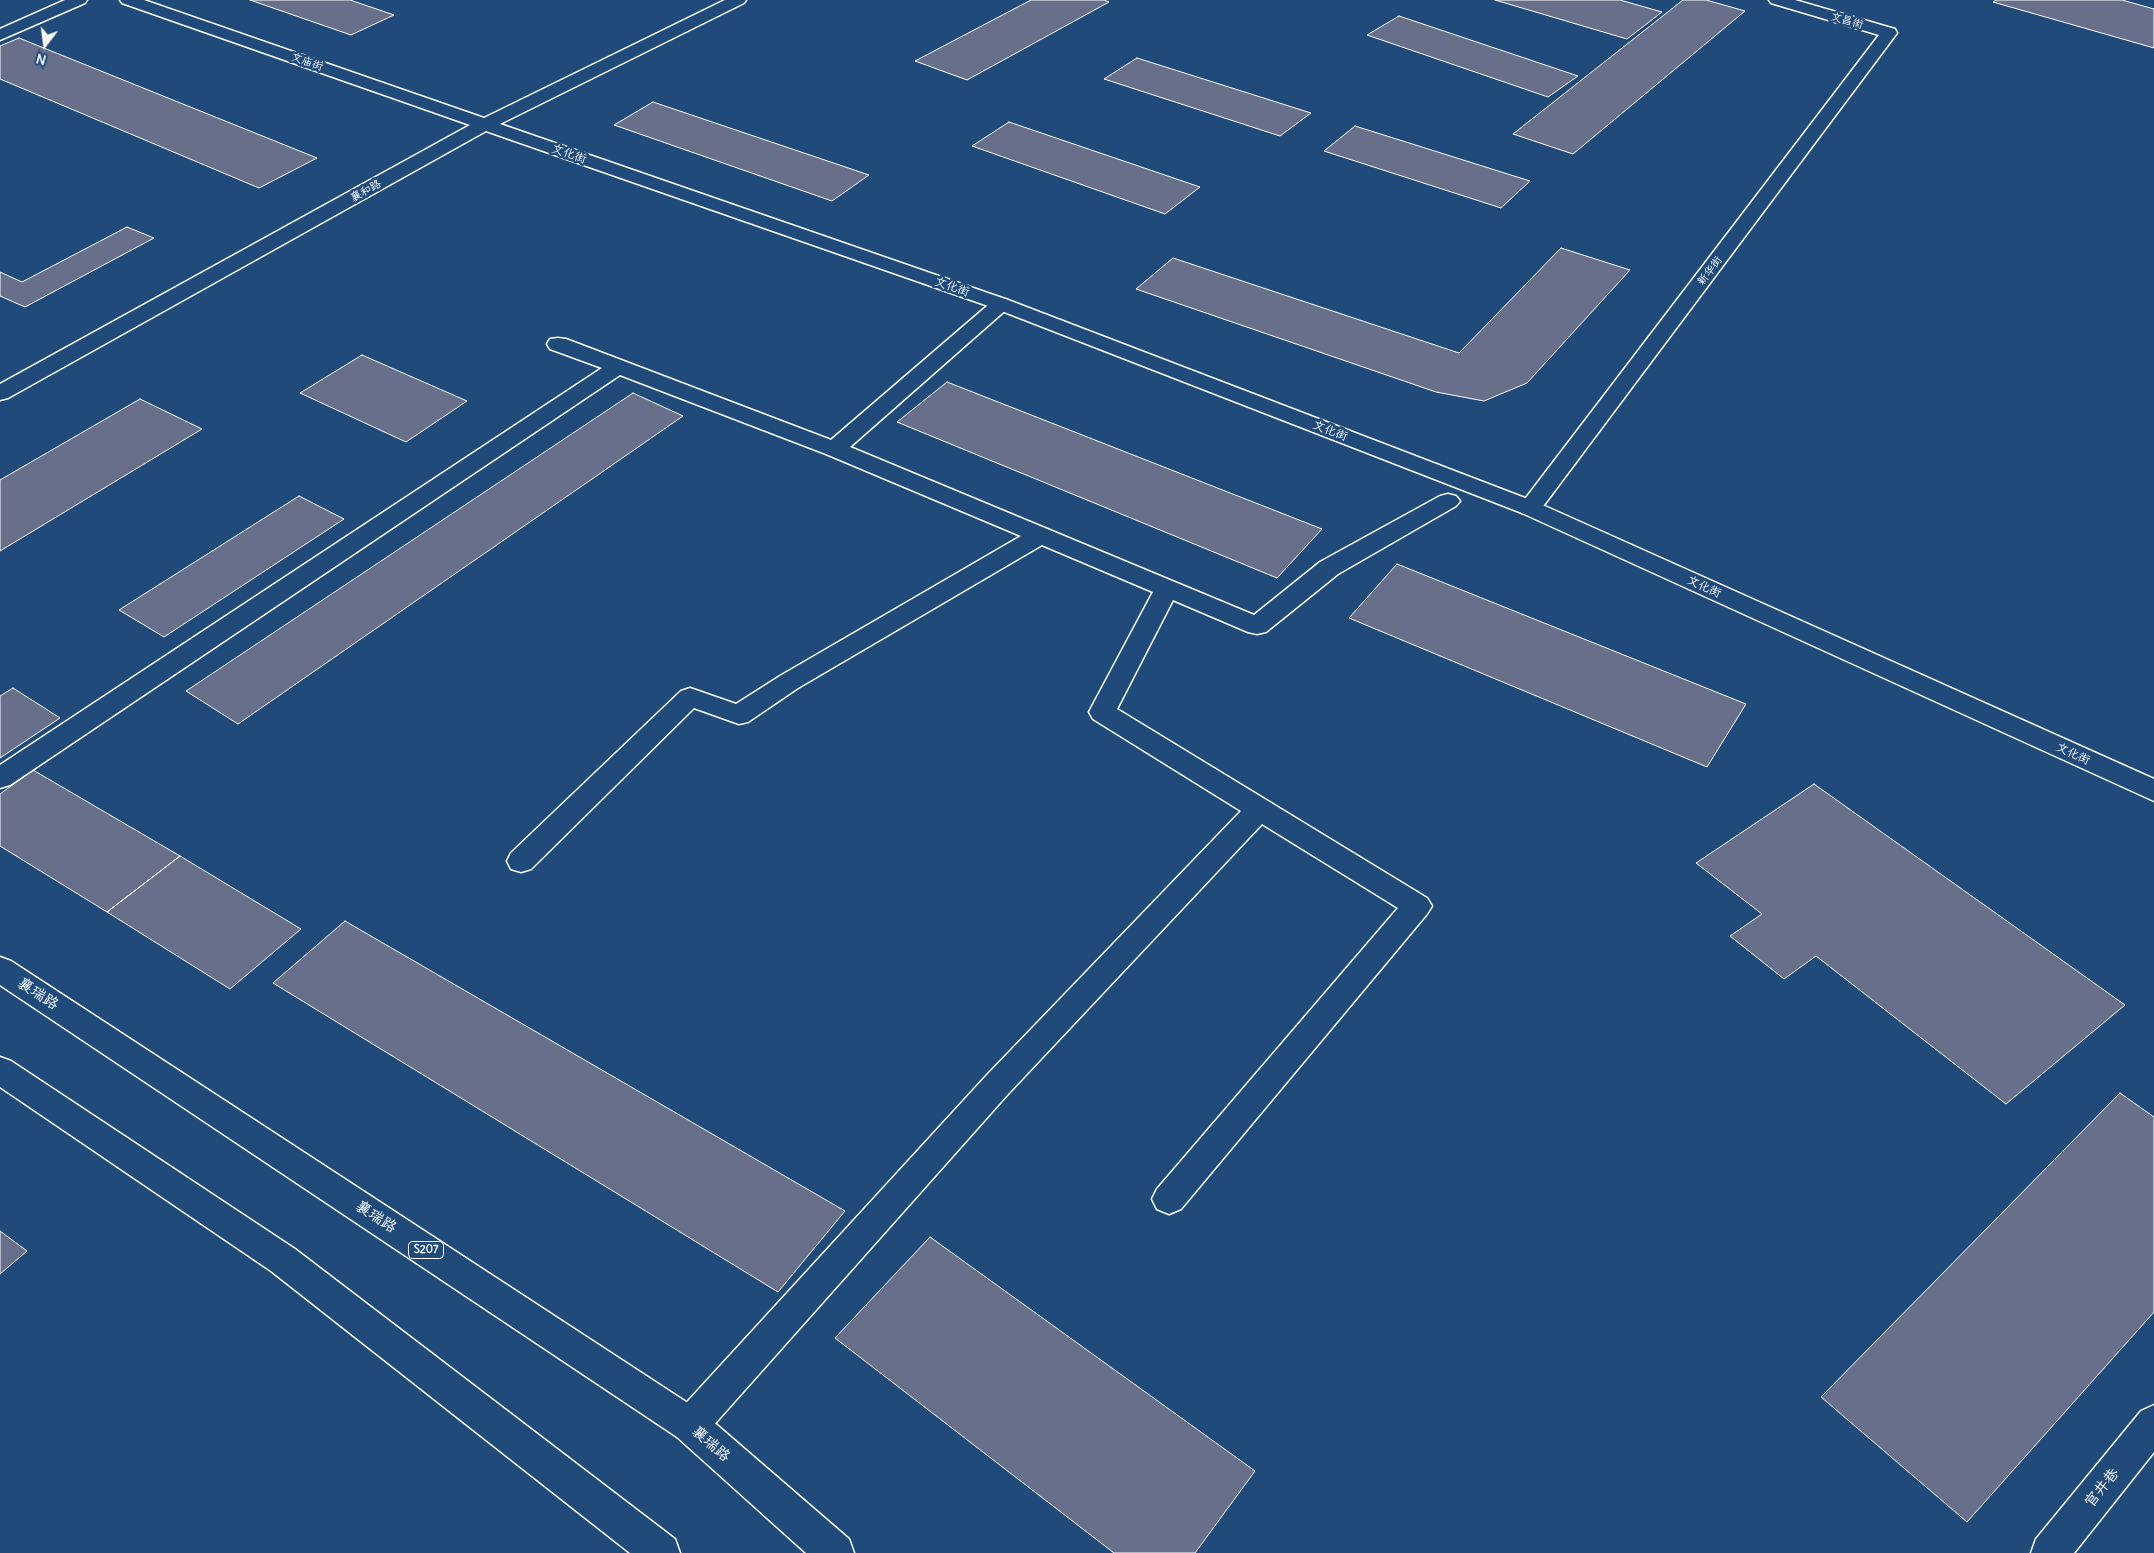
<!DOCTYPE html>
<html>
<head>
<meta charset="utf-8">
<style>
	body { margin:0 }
	#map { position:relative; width:2154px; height:1553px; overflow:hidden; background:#1f4a7a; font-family:Delius,sans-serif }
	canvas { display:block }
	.north { position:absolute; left:20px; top:20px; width:50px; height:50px; -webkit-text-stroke:4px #1f4a7a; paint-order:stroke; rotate:195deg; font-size:14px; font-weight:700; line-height:20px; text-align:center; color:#fff }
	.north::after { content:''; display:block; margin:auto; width:18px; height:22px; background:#fff; clip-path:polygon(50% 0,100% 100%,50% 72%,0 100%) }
</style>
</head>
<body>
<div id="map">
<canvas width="2154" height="1553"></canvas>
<div class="north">N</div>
</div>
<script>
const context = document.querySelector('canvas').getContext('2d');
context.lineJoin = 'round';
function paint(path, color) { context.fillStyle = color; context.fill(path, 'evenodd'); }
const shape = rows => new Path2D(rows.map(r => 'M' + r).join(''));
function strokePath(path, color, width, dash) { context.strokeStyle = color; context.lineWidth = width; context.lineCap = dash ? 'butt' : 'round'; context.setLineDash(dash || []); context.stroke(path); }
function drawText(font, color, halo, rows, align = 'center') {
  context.font = font + ' Delius,"LXGW WenKai TC",sans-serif'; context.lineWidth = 5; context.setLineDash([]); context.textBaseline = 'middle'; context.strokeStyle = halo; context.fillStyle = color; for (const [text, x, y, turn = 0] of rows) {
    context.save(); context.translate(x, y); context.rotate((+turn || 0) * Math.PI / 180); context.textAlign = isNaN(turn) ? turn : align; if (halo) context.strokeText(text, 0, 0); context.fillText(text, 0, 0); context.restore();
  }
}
const building = shape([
	[250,0,350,0,394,15,351,35,250,0],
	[1031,0,1104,0,1109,2,967,80,915,61,1031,0],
	[1495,0,1620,0,1662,12,1627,39,1495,0],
	[1683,0,1706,0,1745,11,1573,154,1513,134,1683,0],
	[1996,0,2122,0,2154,9,2154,48,1993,2,1996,0],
	[1399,16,1578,76,1548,97,1367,35,1399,16],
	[19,38,317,158,259,188,0,79,0,46,19,38],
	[1137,58,1311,113,1280,136,1104,79,1137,58],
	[653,102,869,175,832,201,614,125,653,102],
	[1009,122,1200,187,1165,214,972,146,1009,122],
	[1355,126,1530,181,1501,208,1324,151,1355,126],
	[127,227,154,238,25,307,0,296,0,272,22,282,127,227],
	[1561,248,1630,270,1527,383,1484,401,1436,392,1136,289,1173,258,1459,353,1561,248],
	[362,355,467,401,406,442,300,393,362,355],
	[947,382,1322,529,1277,578,897,422,947,382],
	[633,393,683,416,238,724,186,691,633,393],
	[140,399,202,429,0,551,0,480,140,399],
	[299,496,344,519,164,637,119,610,299,496],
	[1397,564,1746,704,1707,767,1349,618,1397,564],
	[13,688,60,718,0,758,0,696,13,688],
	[33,770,180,856,107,912,0,846,0,794,33,770],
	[1814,784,2125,1005,2006,1104,1816,956,1784,979,1730,936,1762,914,1696,863,1814,784],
	[180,856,301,929,230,989,107,912,180,856],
	[345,921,845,1211,778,1292,273,983,345,921],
	[2120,1093,2154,1117,2154,1312,1967,1522,1821,1397,2120,1093],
	[0,1231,27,1251,0,1274,0,1231],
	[930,1237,1255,1471,1195,1553,1114,1553,835,1338,930,1237]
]);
const minor = shape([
	[65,0,87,0,85,3,0,40,0,29,65,0],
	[1769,0,1795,0,1895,29,1897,33,1538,513,1530,515,1522,513,1518,508,1522,503,1879,35,1771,3,1769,0],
	[1001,298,1008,300,1011,304,1008,308,850,447,1254,615,1320,562,1440,496,1448,494,1456,496,1460,501,1456,506,1338,574,1266,632,1257,634,1248,632,1173,600,1117,709,1427,898,1432,906,1427,914,1181,1209,1169,1214,1157,1209,1152,1199,1157,1189,1398,908,1262,824,1008,1094,703,1437,690,1443,677,1437,672,1425,677,1413,986,1076,1241,811,1093,719,1089,712,1153,592,1042,545,798,688,748,722,739,724,694,708,531,869,521,872,511,869,507,861,511,853,681,691,690,688,736,704,780,676,1021,536,826,454,620,375,10,785,0,788,0,765,602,368,550,349,547,344,550,339,558,338,566,339,831,440,994,300,1001,298],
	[2154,1405,2154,1452,2074,1553,2031,1553,2036,1539,2141,1411,2154,1405]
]);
const major = shape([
	[120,0,144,0,484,118,725,0,746,0,744,3,500,124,1008,300,1538,503,2154,779,2154,801,1522,513,994,308,486,131,8,398,0,400,0,384,470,125,122,3,120,0],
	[0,957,11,961,703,1413,849,1539,854,1553,806,1553,677,1437,0,985,0,957],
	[0,1057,11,1061,295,1249,675,1539,680,1553,630,1553,271,1271,0,1087,0,1057]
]);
const farStreetnames = [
	["文昌街",1847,21,16],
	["文庙街",307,62,19],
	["襄和路",366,191,-29],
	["新华街",1710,271,-53]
];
const shields = [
	[426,1250,35]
];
const shieldNames = [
	["S207",426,1250]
];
const streetNames = [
	["文化街",569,154,19],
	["文化街",952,287,19],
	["文化街",1330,431,21],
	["文化街",1704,587,24],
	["文化街",2073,754,24]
];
const nearStreetnames = [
	["襄瑞路",38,994,33],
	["襄瑞路",376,1217,33],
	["襄瑞路",711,1444,41],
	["官井巷",2102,1488,-51]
];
paint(building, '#686f8a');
strokePath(building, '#fff', 1);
strokePath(minor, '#fff', 3);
strokePath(major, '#fff', 3);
paint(minor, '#1f4a7a');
paint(major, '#1f4a7a');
drawText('11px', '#fff', '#1f4a7a', farStreetnames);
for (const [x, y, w] of shields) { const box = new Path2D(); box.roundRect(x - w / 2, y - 8.5, w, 17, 4); context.fillStyle = '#1f4a7a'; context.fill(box); strokePath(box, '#fff', 1); }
drawText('bold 11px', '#fff', null, shieldNames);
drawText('12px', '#fff', '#1f4a7a', streetNames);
drawText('15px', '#fff', '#1f4a7a', nearStreetnames);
</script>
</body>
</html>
